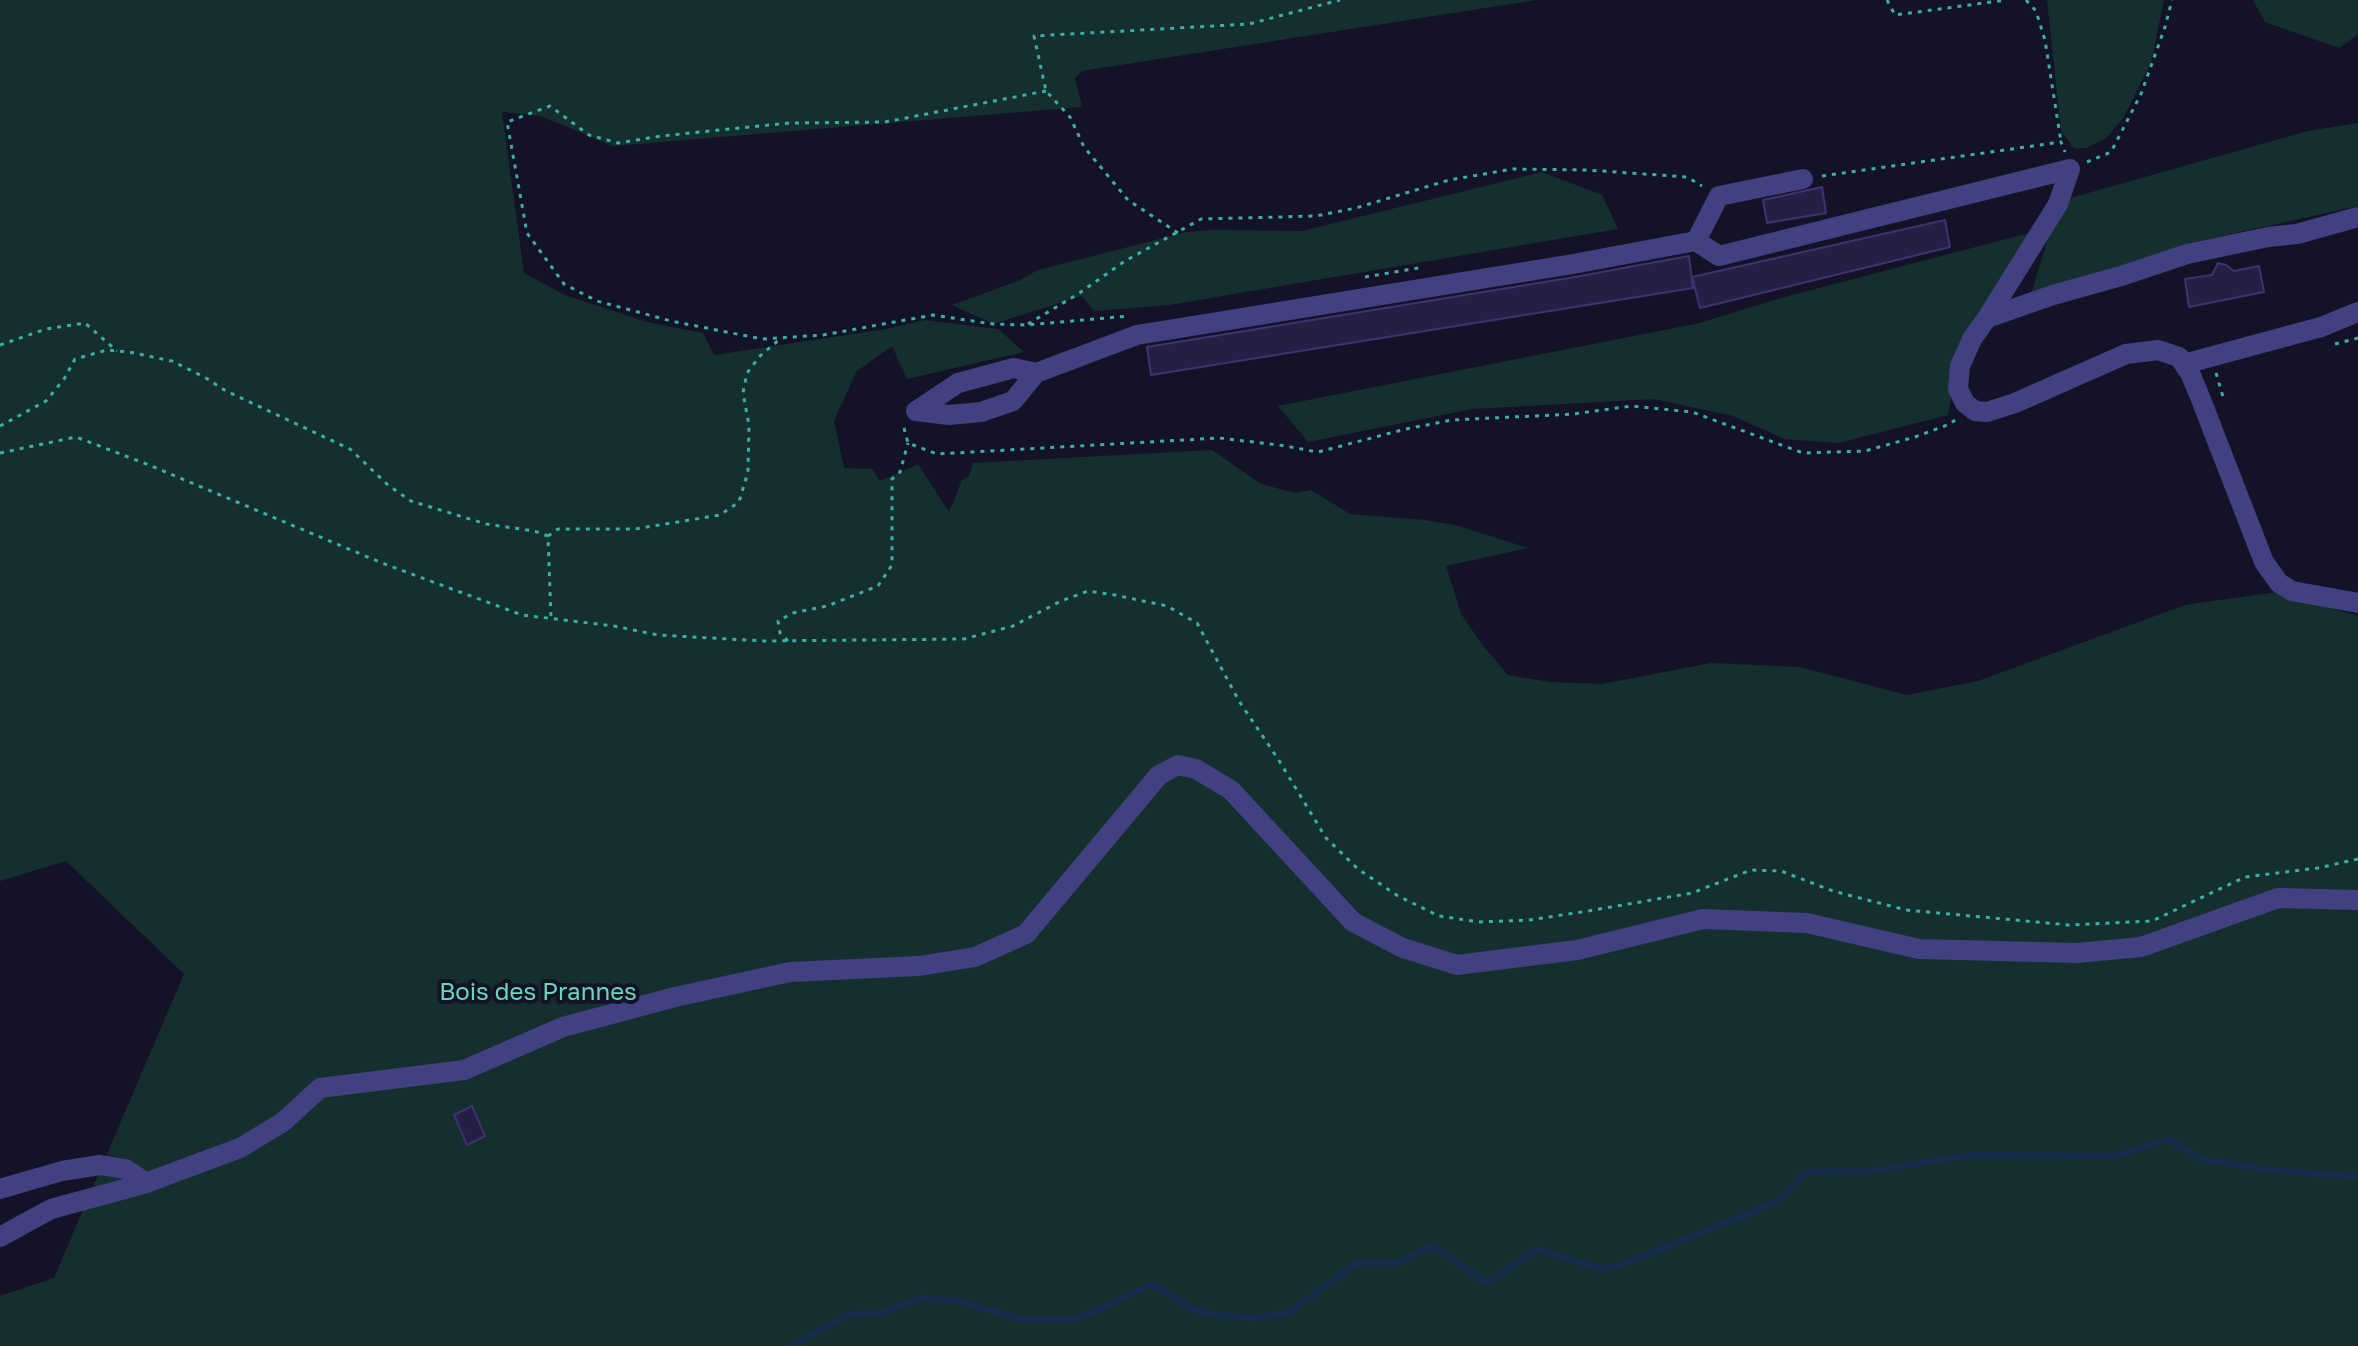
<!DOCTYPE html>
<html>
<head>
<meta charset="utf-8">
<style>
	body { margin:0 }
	canvas { display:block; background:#141226 }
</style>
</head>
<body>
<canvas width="2358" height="1346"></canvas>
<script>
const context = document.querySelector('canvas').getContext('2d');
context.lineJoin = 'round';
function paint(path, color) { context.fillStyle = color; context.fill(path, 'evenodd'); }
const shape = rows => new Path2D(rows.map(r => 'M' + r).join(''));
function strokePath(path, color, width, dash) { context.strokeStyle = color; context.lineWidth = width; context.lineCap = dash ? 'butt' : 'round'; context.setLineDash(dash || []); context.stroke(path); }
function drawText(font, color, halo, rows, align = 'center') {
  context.font = font + ' "Golos Text",sans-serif'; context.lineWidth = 8; context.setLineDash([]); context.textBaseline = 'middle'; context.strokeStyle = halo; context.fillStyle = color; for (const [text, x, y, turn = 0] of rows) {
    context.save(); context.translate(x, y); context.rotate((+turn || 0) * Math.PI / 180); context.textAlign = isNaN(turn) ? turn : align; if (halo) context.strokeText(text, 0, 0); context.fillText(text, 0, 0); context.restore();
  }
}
const green = shape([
	[0,0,1536,0,1082,71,1075,78,1082,107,613,146,541,116,502,112,524,273,565,295,647,322,703,333,714,355,886,329,925,320,998,329,1024,352,907,379,892,346,856,372,834,421,844,468,872,469,880,481,918,464,949,512,962,480,969,476,973,463,1212,450,1261,484,1295,493,1311,490,1350,514,1425,520,1455,525,1528,548,1446,566,1461,614,1484,647,1508,675,1550,682,1602,684,1711,663,1799,667,1907,695,1978,681,2185,605,2277,592,2358,616,2358,1346,0,1346,0,1296,54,1278,184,974,66,861,0,881],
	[2047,0,2164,0,2151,63,2122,120,2106,138,2086,148,2074,148,2061,131],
	[2253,0,2358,0,2358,34,2339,48,2265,22],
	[2358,123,2358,206,2190,243,2029,301,2053,222,2067,199,2308,131],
	[1542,172,1602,195,1618,229,1169,305,1094,311,1082,296,993,324,952,305,1018,281,1038,270,1187,232,1213,230,1302,231],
	[2033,232,1960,348,1948,415,1838,443,1785,439,1733,416,1654,399,1472,409,1308,442,1278,406,1700,323,1781,298]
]);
const stream = shape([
	[793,1346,847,1315,884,1312,921,1298,958,1301,1022,1320,1078,1319,1152,1284,1195,1310,1211,1314,1251,1318,1288,1313,1357,1263,1399,1263,1431,1245,1487,1283,1537,1249,1600,1269,1619,1266,1777,1202,1806,1172,1871,1171,1971,1155,2115,1156,2169,1139,2203,1160,2271,1170,2358,1177]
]);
const building = shape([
	[1822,187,1826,213,1767,223,1763,200,1822,187],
	[1945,220,1950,247,1700,308,1692,277,1945,220],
	[1689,256,1693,288,1151,375,1147,347,1575,277,1689,256],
	[2218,263,2226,265,2234,271,2259,266,2264,292,2189,307,2185,279,2212,275,2218,263],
	[472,1106,485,1136,467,1145,454,1115,472,1106]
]);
const path = shape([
	[1887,0,1895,15,2006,0],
	[2026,0,2036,11,2045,40,2061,142],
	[1046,91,885,122,789,123,661,136,618,143,589,135,550,106,507,122,527,233,564,284,597,301,671,321,762,339,823,335,933,315,993,324,1027,325,1129,316],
	[2087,162,2111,152,2141,94,2165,27,2172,0],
	[1822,176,2061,142,2065,152],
	[1178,233,1128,200,1084,147,1070,117,1046,91,1034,36,1249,24,1340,0],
	[1365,277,1424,267],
	[1028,324,1078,294,1125,261,1201,219,1316,216,1356,208,1449,180,1513,169,1587,170,1687,177,1702,186],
	[2335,344,2358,338],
	[0,345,46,329,85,323,117,351],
	[2216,373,2224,400],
	[0,426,46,401,64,379,75,359,107,350,129,352,172,361,206,378,226,391,350,449,388,485,411,501,486,524,534,531,548,536,551,618],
	[904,428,908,443,937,454,1219,438,1279,445,1318,452,1406,429,1452,420,1573,414,1632,406,1692,412,1803,453,1865,451,1915,437,1950,424,1955,420],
	[0,453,76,437,149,465,382,563,522,615,614,626,658,635,764,641,964,639,1013,626,1061,601,1088,591,1115,595,1167,606,1197,623,1239,701,1278,759,1326,838,1358,869,1398,896,1439,916,1479,922,1529,920,1588,911,1692,893,1751,870,1781,871,1833,891,1906,910,2069,925,2152,921,2245,877,2318,868,2358,859],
	[548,536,558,529,635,529,720,515,739,502,748,472,749,425,743,393,747,373,760,356,780,339],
	[788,641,780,633,778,621,793,613,827,606,878,586,892,565,892,479,900,472,908,443]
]);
const minor = shape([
	[1803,179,1719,196,1696,241,1719,256,2070,169,2058,204,1987,318],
	[2358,217,2297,234,2268,237,2187,254,2121,276,2053,295,1987,318,1972,339,1960,366,1958,389,1965,403,1975,411,1987,412,2015,403,2126,354,2158,350,2179,357,2190,373,2200,397,2264,562,2279,583,2292,591,2358,603],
	[2184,364,2321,327,2358,312],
	[1036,373,1013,401,981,412,949,415,916,411,958,383,1014,368,1036,373,1137,335,1573,264,1696,241],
	[0,1189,62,1171,100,1165,125,1169,147,1183],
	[0,1237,51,1209,143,1184,240,1148,283,1122,320,1088,464,1070,563,1027,675,997,790,972,919,966,975,957,1026,934,1159,775,1178,765,1196,769,1231,790,1353,922,1403,948,1457,965,1577,950,1703,919,1807,923,1919,949,2077,953,2141,947,2278,898,2358,900]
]);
const parkNames = [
	["Bois des Prannes",538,992]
];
paint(green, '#152f2e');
strokePath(stream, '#152c4d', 6);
paint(building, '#261f45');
strokePath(building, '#3d336f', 2);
strokePath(path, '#3aafa4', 3, [4, 6]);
strokePath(minor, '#414181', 20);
drawText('24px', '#6bd7b8', '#141226', parkNames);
</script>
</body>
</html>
